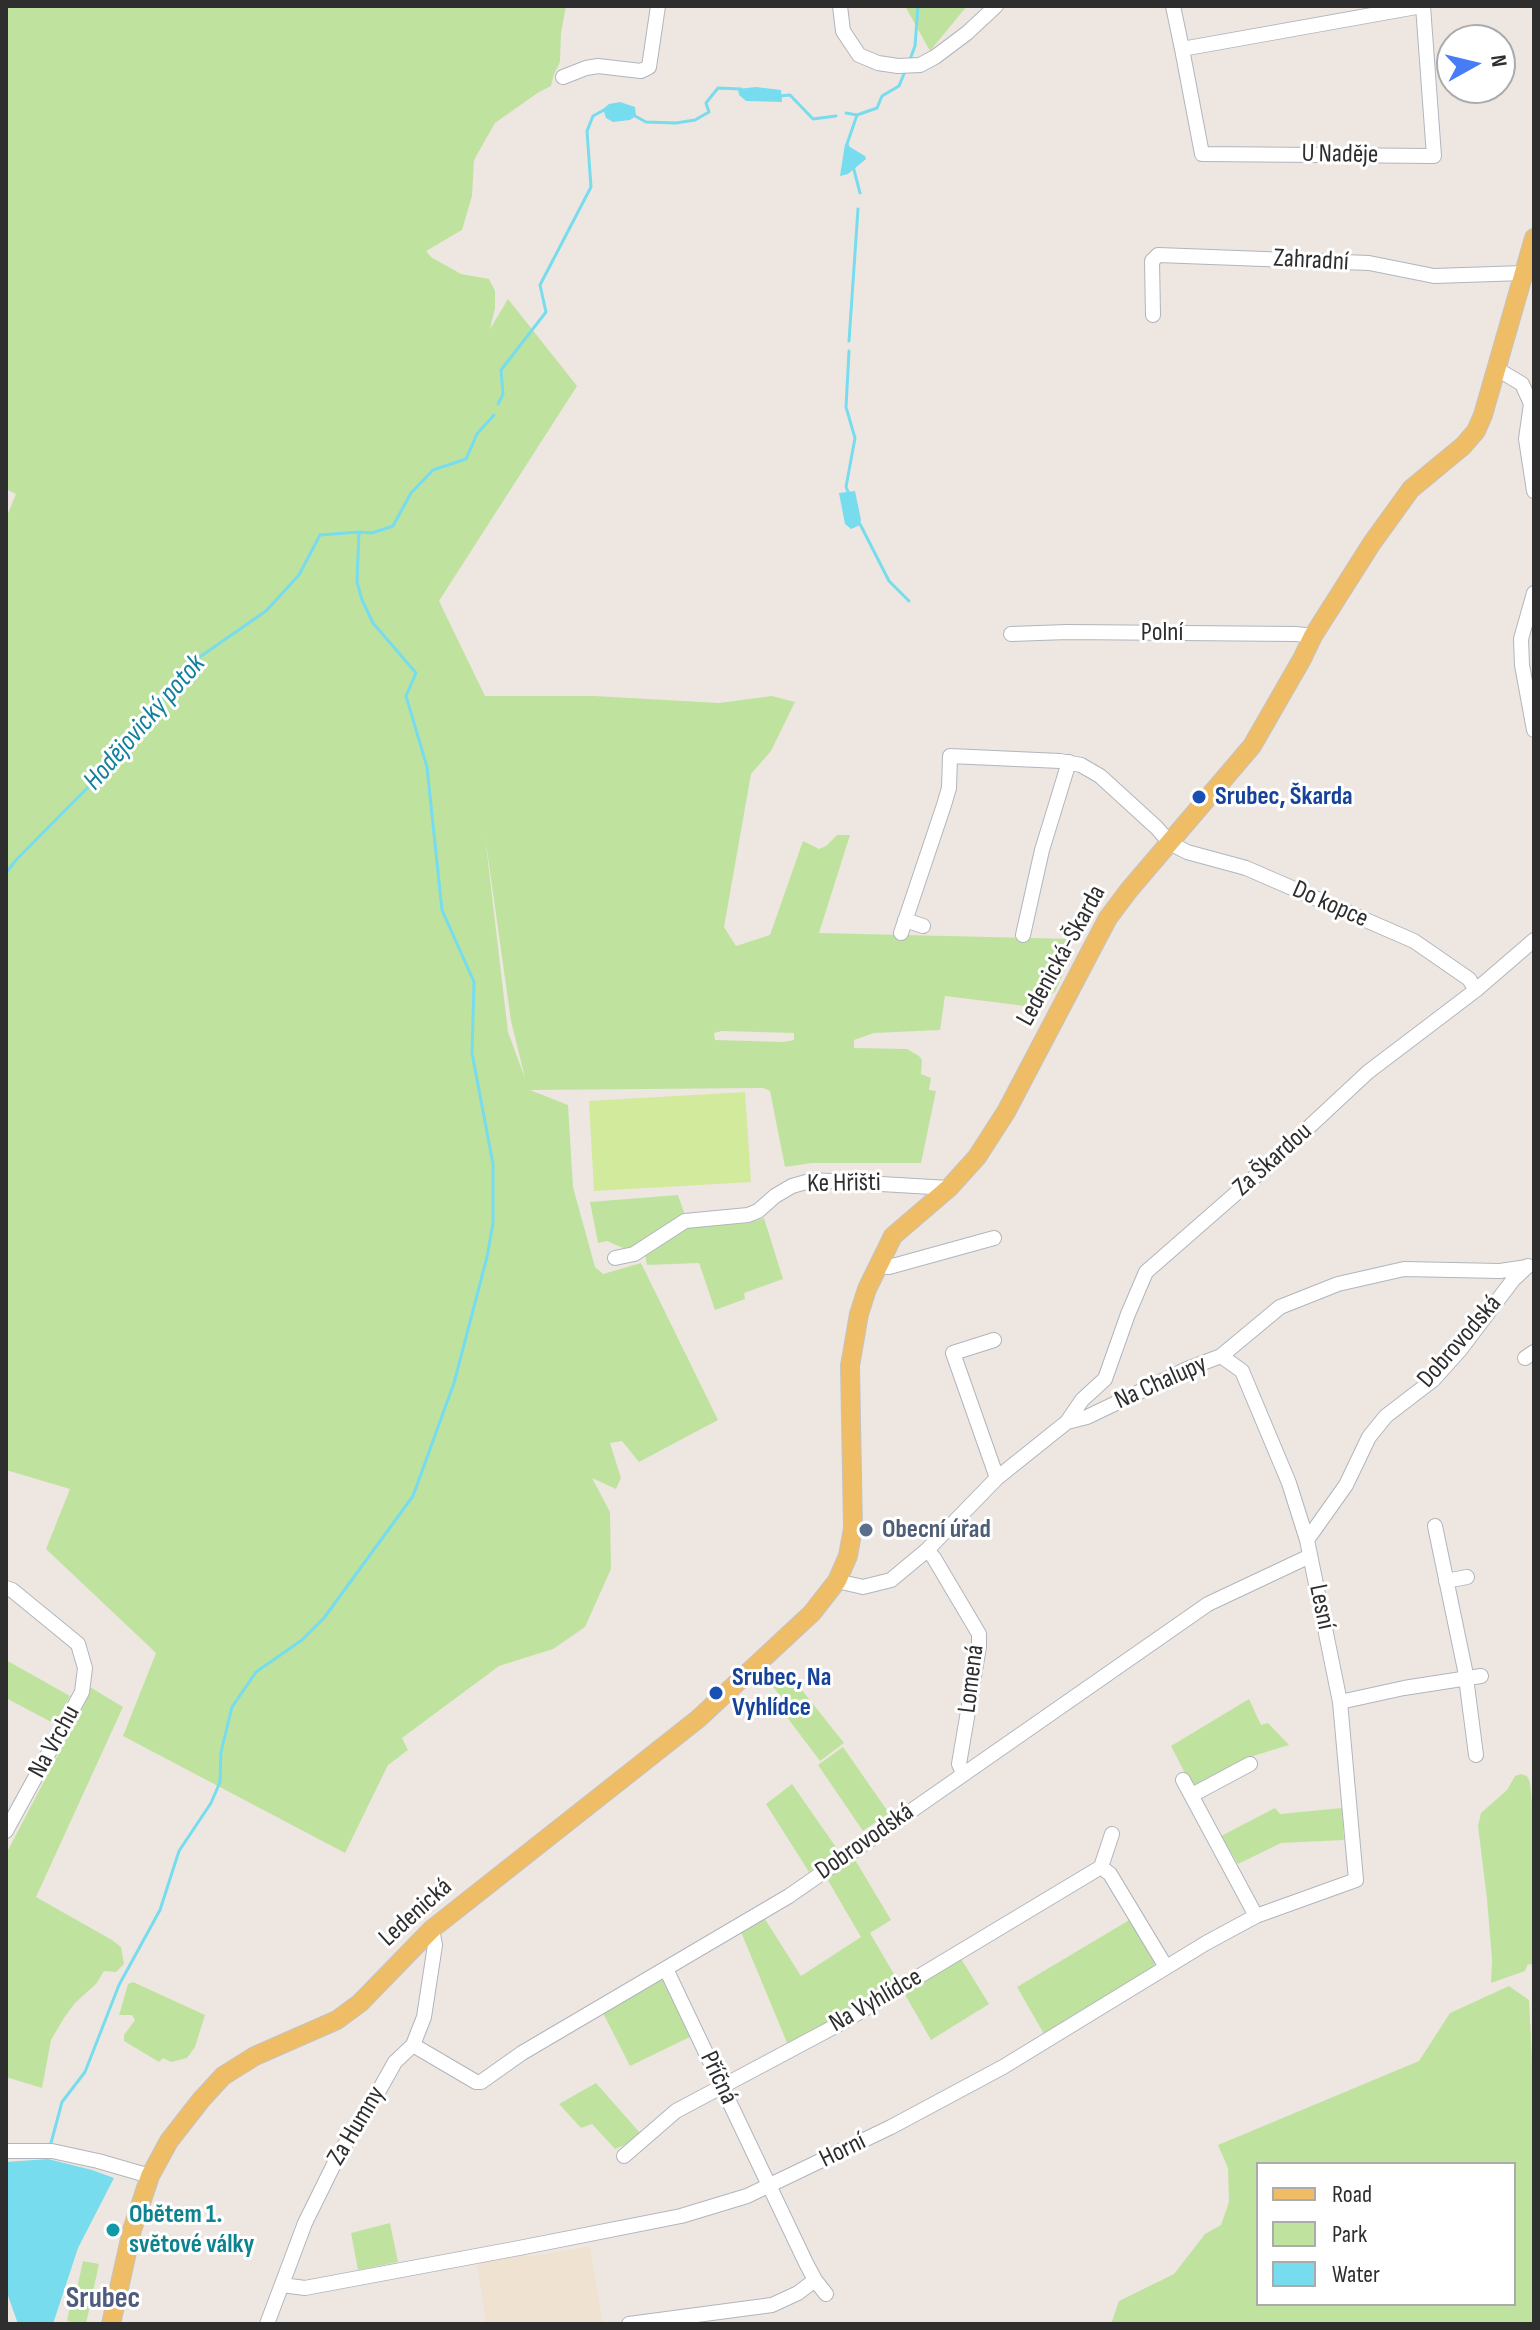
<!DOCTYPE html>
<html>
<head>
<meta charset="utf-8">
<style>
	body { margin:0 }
	#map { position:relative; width:1540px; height:2330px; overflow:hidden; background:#eee7e1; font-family:"Sofia Sans Condensed",sans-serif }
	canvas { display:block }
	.frame { position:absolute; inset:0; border:8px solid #2e2e2e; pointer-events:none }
	.legend { position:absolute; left:1256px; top:2162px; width:260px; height:144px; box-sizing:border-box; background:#fff; border:2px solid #ababab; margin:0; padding:10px 14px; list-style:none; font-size:24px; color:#2e2e2e }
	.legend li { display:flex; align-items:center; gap:16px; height:40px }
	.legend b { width:40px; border:2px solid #ababab }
	.north { position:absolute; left:1436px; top:24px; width:80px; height:80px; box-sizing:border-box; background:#fff; border:2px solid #ababab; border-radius:50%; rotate:82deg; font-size:22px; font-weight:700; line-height:32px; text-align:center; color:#2e2e2e }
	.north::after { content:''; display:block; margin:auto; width:28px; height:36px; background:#467df6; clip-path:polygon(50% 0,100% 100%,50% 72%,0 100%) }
</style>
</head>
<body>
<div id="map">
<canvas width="1540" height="2330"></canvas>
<div class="frame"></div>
<ul class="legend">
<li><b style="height:10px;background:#eebd66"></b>Road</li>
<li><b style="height:22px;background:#bfe39f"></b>Park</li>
<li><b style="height:22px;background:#77dced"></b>Water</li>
</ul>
<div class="north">N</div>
</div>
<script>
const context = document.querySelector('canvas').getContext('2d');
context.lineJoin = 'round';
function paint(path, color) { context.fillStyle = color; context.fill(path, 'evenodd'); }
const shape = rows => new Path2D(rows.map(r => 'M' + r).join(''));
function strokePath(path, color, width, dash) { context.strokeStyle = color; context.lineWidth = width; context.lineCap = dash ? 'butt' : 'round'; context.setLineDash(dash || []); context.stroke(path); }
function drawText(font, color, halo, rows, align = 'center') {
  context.font = font + ' "Sofia Sans Condensed",sans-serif'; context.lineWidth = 6; context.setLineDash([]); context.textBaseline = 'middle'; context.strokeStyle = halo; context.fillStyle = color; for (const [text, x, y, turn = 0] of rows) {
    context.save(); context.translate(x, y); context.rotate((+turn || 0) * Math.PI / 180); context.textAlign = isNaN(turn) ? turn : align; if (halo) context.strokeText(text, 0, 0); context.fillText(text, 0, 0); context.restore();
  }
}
const education = shape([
	[590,2246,603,2324,486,2324,477,2261,522,2252,528,2257]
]);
const green = shape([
	[6,6,566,6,561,33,560,62,554,74,551,86,539,92,495,123,474,160,472,196,462,230,426,251,431,257,461,274,489,279,495,291,495,308,490,329,508,299,577,386,439,601,485,696,595,696,719,703,772,696,795,702,771,751,751,774,724,927,736,946,770,935,803,841,819,849,826,846,837,835,850,835,819,933,1074,939,1067,955,1070,958,1055,992,1044,997,1041,1008,945,996,940,1030,874,1033,854,1040,854,1048,907,1049,919,1056,922,1060,921,1074,931,1078,929,1090,936,1091,921,1163,812,1163,785,1167,770,1091,763,1088,530,1090,568,1105,573,1187,595,1267,603,1274,641,1263,718,1420,639,1462,622,1441,610,1443,621,1478,616,1489,592,1478,610,1512,611,1569,585,1627,553,1649,499,1666,402,1738,408,1750,388,1765,345,1853,123,1736,156,1653,46,1549,70,1489,6,1470,6,518,16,494,6,489],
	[485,836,511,1021,525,1078,508,1032],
	[722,1031,794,1033,794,1040,784,1042,715,1040,714,1033],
	[905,6,967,6,930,51],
	[678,1195,685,1215,630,1251,607,1241,598,1243,590,1202],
	[764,1218,783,1279,744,1293,745,1299,715,1310,699,1263,647,1265,645,1255,684,1228,749,1223],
	[6,1660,70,1696,55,1724,6,1698],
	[773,1675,790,1675,844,1743,820,1761,786,1716,786,1703,765,1677],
	[90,1687,123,1707,36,1897,112,1940,121,1947,124,1964,116,1972,104,1971,96,1984,75,2003,64,2018,51,2040,42,2088,6,2077,6,1854,85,1703],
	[1249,1699,1261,1725,1268,1723,1289,1745,1250,1757,1201,1784,1195,1785,1187,1777,1171,1746],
	[843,1747,889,1813,863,1831,818,1765],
	[1521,1774,1527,1776,1530,1782,1534,1825,1534,1965,1528,1964,1525,1971,1491,1983,1492,1960,1487,1899,1478,1826,1481,1813,1507,1790,1515,1776],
	[792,1784,838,1850,809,1872,766,1804],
	[1275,1808,1280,1814,1342,1808,1344,1840,1281,1843,1238,1864,1221,1836],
	[854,1858,891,1920,870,1933,898,1981,788,2045,741,1932,763,1916,801,1976,861,1937,826,1877],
	[1131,1919,1155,1962,1153,1968,1044,2034,1017,1987],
	[960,1957,989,2004,931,2040,903,1991],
	[664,1977,694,2035,630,2066,602,2011],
	[133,1982,205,2015,195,2047,187,2058,171,2062,163,2058,159,2062,124,2041,124,2035,135,2020,132,2015,119,2015,128,1984],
	[1509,1986,1529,2000,1534,2102,1534,2324,1111,2324,1119,2301,1174,2274,1205,2234,1221,2225,1229,2202,1228,2168,1218,2145,1419,2061,1450,2013],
	[1258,2164,1514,2164,1514,2304,1258,2304],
	[596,2083,641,2134,639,2139,615,2149,592,2124,581,2128,559,2104],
	[390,2223,398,2262,358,2270,351,2233],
	[83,2261,99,2264,86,2324,67,2321,71,2302,74,2302]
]);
const pitch = shape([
	[745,1092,751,1182,594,1191,589,1101]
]);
const water = shape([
	[756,87,781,90,782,102,746,101,739,95,738,89],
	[620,102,635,107,636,116,630,120,613,122,606,118,603,109,609,104],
	[845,144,865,156,866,159,848,174,840,176],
	[855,491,861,520,860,525,851,529,845,524,839,493],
	[48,2159,92,2170,114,2178,78,2248,53,2324,18,2324,6,2290,6,2162]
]);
const stream = shape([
	[909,62,915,46,918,6],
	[780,96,790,95,813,119,836,116],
	[846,113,857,115,877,108,882,96,899,86,906,69],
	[635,116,646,122,676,123,695,120,709,112,706,103,718,88,741,89],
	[848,147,847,144,857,115],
	[853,166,860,193],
	[849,341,858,209],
	[849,351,846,407,855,438,846,487,849,494],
	[498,404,503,394,501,370,546,312,540,285,591,187,587,131,593,116,604,110],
	[860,524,889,581,909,601],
	[6,873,16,860,120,755,191,663,266,611,299,575,320,535,359,532,372,533,393,526,411,493,433,470,466,459,477,434,494,415],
	[51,2143,62,2102,85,2072,119,1985,160,1910,179,1851,211,1803,220,1782,221,1752,232,1707,256,1672,302,1640,324,1618,413,1496,454,1383,487,1257,493,1223,493,1164,472,1053,474,982,442,910,427,767,406,696,416,673,373,623,362,600,357,582,359,532]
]);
const minor = shape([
	[840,6,843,31,859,55,878,63,898,66,920,65,935,57,967,33,996,6],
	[1173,6,1182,49],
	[1422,6,1182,49,1202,154,1434,156,1423,6],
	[563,77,586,68,598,66,641,71,649,67,658,6],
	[1153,315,1152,261,1158,255,1369,263,1434,276,1524,273],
	[1497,369,1522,384,1531,404,1526,439,1534,491],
	[1534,593,1521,639,1522,665,1534,730],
	[1011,634,1067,632,1296,634,1313,636],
	[905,920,923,926],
	[901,933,944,805,949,788,950,756,1060,761,1081,765,1100,776,1157,828,1170,843,1187,852,1246,868,1414,941,1469,979,1476,990],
	[1023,935,1042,850,1069,762],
	[615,1258,634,1254,685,1221,748,1215,758,1211,775,1196,792,1186,813,1180,949,1188],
	[878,1266,889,1267,994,1238],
	[994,1340,953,1353,997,1478],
	[1525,1358,1534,1352],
	[1067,1422,1082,1400,1105,1379,1128,1314,1146,1272,1265,1168,1368,1072,1476,990,1534,940],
	[1435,1526,1465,1670,1476,1755],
	[1307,1540,1346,1485,1369,1437,1386,1416,1433,1380,1460,1350,1513,1280,1528,1266],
	[927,1550,934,1558,979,1634,979,1647,959,1764,963,1773],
	[837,1581,863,1587,891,1580,927,1550,997,1478,1067,1422,1087,1417,1187,1369,1221,1356,1280,1307,1338,1284,1404,1269,1500,1271,1527,1267],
	[1446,1581,1467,1577],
	[6,1588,12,1590,78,1644,85,1668,82,1692,6,1831],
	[1340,1702,1404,1688,1481,1676],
	[1183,1780,1256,1916],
	[1192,1795,1250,1764],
	[1101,1867,1110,1874,1166,1967],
	[666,1969,806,2263,815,2280,826,2294],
	[413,2045,476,2082,481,2082,522,2053,789,1896,1208,1604,1310,1556],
	[6,2151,52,2151,98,2161,150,2176],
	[624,2156,676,2111,843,2022,1101,1867,1112,1834],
	[282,2285,305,2288,519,2248,681,2216,747,2196,891,2127,1003,2067,1206,1943,1256,1916,1356,1880,1340,1702,1307,1540,1289,1483,1242,1371,1221,1356],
	[267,2324,305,2223,340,2152,368,2110,395,2062,413,2045,424,2017,435,1945,432,1929],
	[629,2324,772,2305,798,2293,815,2280]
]);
const major = shape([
	[111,2324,132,2230,150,2176,169,2141,201,2100,223,2076,255,2056,337,2020,360,2003,432,1929,698,1719,812,1613,837,1581,848,1556,853,1528,850,1366,859,1314,867,1289,893,1236,949,1188,977,1157,1006,1112,1108,918,1129,890,1252,746,1302,659,1313,636,1372,543,1411,489,1463,446,1476,431,1483,415,1534,238]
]);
const markers = [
	[1199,797,8,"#1a4fb4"],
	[866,1530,8,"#5c6f8a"],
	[716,1693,8,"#1a4fb4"],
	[113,2230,8,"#0f9aa8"]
];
const streetNames = [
	["U Naděje",1340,155,1],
	["Zahradní",1311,261,3],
	["Polní",1162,633],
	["Do kopce",1330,905,24],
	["Ledenická-Škarda",1062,956,-61],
	["Za Škardou",1273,1160,-42],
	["Ke Hřišti",844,1184,-1],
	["Dobrovodská",1460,1342,-49],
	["Na Chalupy",1161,1383,-24],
	["Lesní",1321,1607,78],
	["Lomená",972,1679,-83],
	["Na Vrchu",55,1742,-61],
	["Dobrovodská",865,1842,-35],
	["Ledenická",416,1913,-42],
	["Na Vyhlídce",876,2001,-30],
	["Příčná",718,2078,65],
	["Za Humny",357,2126,-59],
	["Horní",843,2151,-26]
];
const transitNames = [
	["Srubec, Škarda",1215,797],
	["Srubec, Na",732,1678],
	["Vyhlídce",732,1708]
];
const serviceNames = [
	["Obecní úřad",882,1530]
];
const cultureNames = [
	["Obětem 1.",129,2215],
	["světové války",129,2245]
];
const waterNames = [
	["Hodějovický potok",145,723,-49]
];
const quarterNames = [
	["Srubec",103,2299]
];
paint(education, '#efe2d1');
paint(green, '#bfe39f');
paint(pitch, '#d2ea9b');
paint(water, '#77dced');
strokePath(stream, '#77dced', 3);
strokePath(minor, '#b1b5bd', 16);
strokePath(major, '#c4c4c4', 20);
strokePath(minor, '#fff', 14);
strokePath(major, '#eebd66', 18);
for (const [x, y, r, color] of markers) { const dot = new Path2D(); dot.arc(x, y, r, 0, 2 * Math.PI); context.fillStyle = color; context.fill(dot); strokePath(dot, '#fff', 3); }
drawText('26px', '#2e2e2e', '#fff', streetNames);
drawText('bold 26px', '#164399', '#fff', transitNames, 'left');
drawText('bold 26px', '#4e5e75', '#fff', serviceNames, 'left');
drawText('bold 26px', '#0d838f', '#fff', cultureNames, 'left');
drawText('italic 28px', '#117f9e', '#fff', waterNames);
drawText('bold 30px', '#4e5d7e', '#fff', quarterNames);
</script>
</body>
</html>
